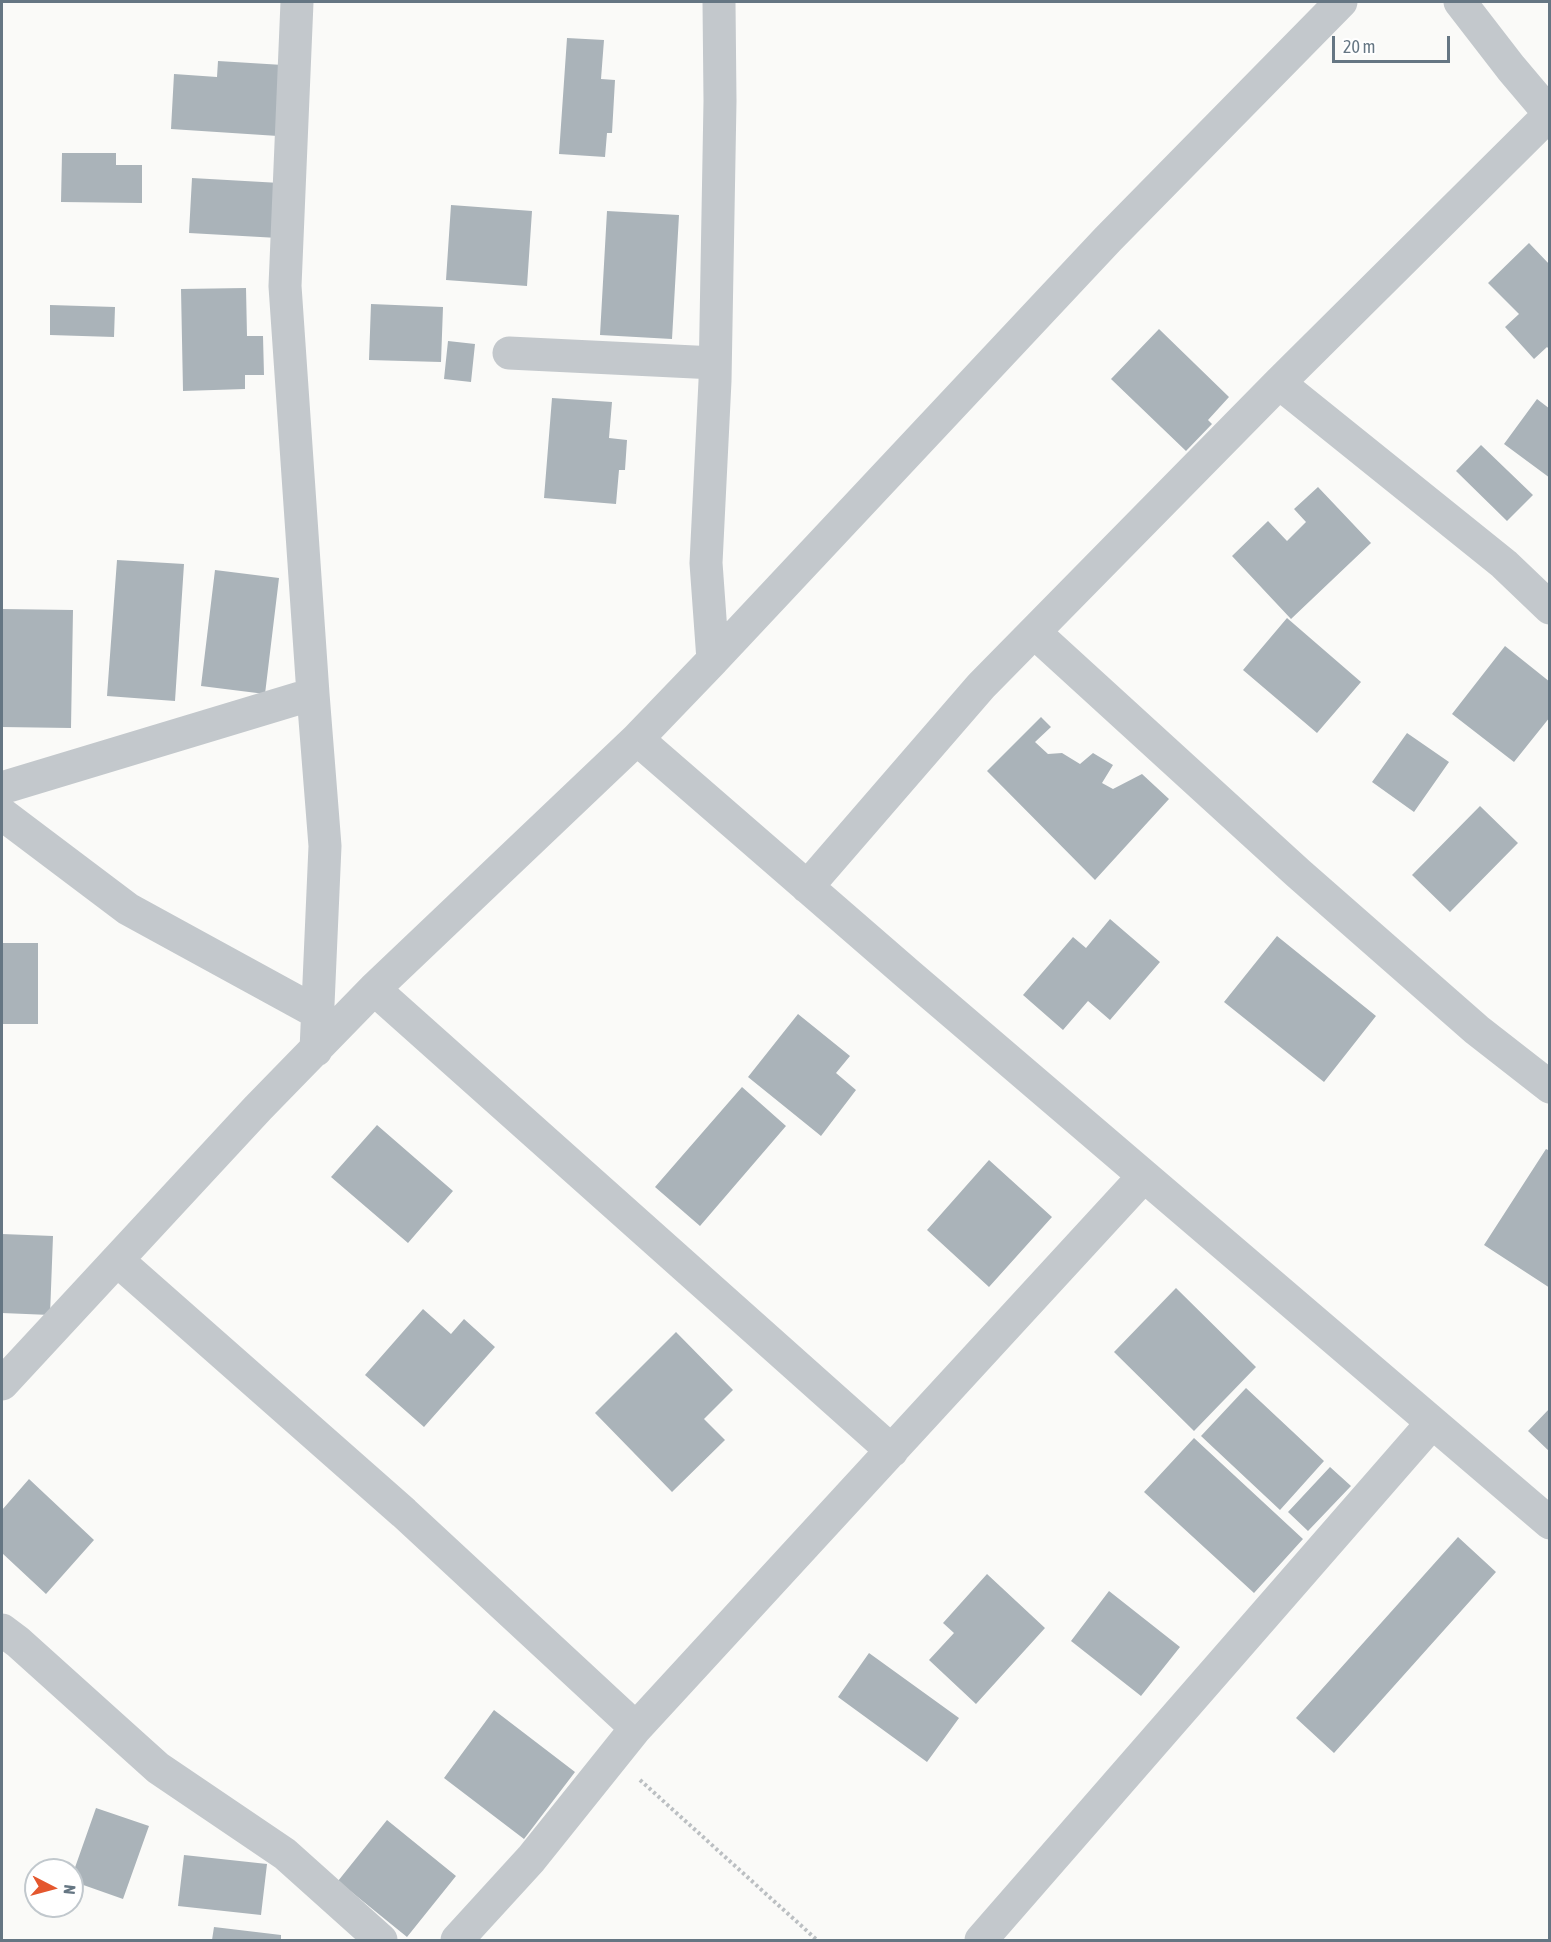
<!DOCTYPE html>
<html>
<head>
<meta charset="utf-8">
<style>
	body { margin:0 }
	#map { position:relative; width:1551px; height:1942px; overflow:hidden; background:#fafaf8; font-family:"Asap Condensed",sans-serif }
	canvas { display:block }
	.frame { position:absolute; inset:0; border:3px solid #657683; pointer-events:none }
	.north { position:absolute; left:24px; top:1858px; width:60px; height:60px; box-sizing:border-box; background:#fff; border:2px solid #c1c8cd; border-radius:50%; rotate:96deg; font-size:16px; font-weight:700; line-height:24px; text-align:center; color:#657683 }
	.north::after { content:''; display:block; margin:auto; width:21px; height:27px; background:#e4572e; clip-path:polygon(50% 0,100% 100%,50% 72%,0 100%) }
	.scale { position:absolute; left:1332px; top:36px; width:118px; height:27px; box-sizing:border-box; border:3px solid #657683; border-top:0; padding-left:8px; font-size:18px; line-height:21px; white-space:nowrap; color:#657683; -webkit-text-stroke:4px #fff; paint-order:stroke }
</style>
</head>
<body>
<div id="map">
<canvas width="1551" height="1942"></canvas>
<div class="frame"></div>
<div class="north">N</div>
<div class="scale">20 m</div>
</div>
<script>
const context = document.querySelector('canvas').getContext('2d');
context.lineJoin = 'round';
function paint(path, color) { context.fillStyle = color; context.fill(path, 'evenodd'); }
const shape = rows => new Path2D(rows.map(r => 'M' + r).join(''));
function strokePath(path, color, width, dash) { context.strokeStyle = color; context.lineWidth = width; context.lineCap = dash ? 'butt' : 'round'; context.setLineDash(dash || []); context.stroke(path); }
const building = shape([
	[567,38,604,40,601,79,615,80,612,133,607,133,605,157,559,154],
	[218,61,283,65,278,136,171,129,174,74,217,77],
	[62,153,116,153,116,165,142,165,142,203,61,202],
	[192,178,280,183,278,238,189,233],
	[451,205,532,211,527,286,446,280],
	[607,211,679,215,672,339,600,335],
	[1529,243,1550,265,1550,350,1547,347,1534,359,1505,327,1519,314,1488,283],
	[246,288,247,336,263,336,264,375,245,375,245,389,183,391,181,289],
	[371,304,443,307,441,362,369,360],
	[50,305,115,307,114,337,50,335],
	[1159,329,1229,397,1208,420,1212,424,1186,451,1111,379],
	[448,341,475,344,471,382,444,379],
	[552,398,612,402,609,438,627,440,625,470,619,470,616,504,544,498],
	[1537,399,1550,409,1550,478,1504,444],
	[1481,445,1533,495,1507,521,1456,471],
	[1318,487,1371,543,1291,619,1232,556,1268,521,1287,541,1306,522,1294,509],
	[117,560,184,564,175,701,107,696],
	[215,570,279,578,265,694,201,686],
	[2,609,73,610,71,728,2,727],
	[1287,618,1361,682,1317,733,1243,670],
	[1505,646,1550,682,1550,717,1514,762,1452,714],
	[1041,717,1051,727,1035,742,1048,754,1062,753,1080,764,1093,753,1113,765,1102,783,1113,789,1142,774,1169,799,1095,880,987,771],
	[1407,733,1449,762,1414,812,1372,782],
	[1480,806,1518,843,1450,912,1412,875],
	[1110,919,1160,962,1110,1020,1088,1001,1063,1030,1023,995,1073,937,1086,948],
	[1277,936,1376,1016,1324,1082,1224,1002],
	[2,943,38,943,38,1024,2,1024],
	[798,1014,850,1056,836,1073,856,1090,821,1136,748,1077],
	[742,1087,786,1126,700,1226,655,1187],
	[377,1125,453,1191,408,1243,331,1177],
	[1546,1149,1550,1151,1550,1288,1484,1245],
	[989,1160,1052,1217,989,1287,927,1230],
	[2,1234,53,1236,50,1315,2,1313],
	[1176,1288,1256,1367,1194,1431,1114,1352],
	[423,1309,451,1334,464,1319,495,1347,424,1427,365,1375],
	[676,1332,733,1390,704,1419,725,1440,672,1492,595,1413],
	[1246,1388,1324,1461,1280,1510,1201,1436],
	[1550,1408,1550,1452,1528,1431],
	[1194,1438,1303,1539,1254,1593,1144,1492],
	[1330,1467,1351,1486,1308,1531,1288,1512],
	[29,1479,94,1540,46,1594,2,1553,2,1510],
	[1458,1537,1496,1572,1334,1753,1296,1718],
	[987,1574,1045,1628,976,1704,929,1660,954,1633,943,1623],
	[1109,1591,1180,1647,1141,1696,1071,1641],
	[869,1653,959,1718,927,1762,838,1697],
	[494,1710,575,1772,524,1839,444,1778],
	[96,1808,149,1826,123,1899,72,1881,72,1876],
	[387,1820,456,1876,407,1937,338,1881],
	[184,1855,267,1864,261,1915,178,1906],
	[214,1927,281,1935,281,1940,212,1940]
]);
const path = shape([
	[640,1780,817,1940]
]);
const street = shape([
	[297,2,285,286,313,694,325,846,316,1050],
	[719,2,720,101,715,381,706,563,713,660,1108,239,1341,2],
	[1460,2,1511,68,1550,114],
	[509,353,715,363],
	[1279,383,1504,564,1550,608],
	[1034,632,1298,873,1477,1030,1550,1087],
	[713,660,637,739,909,975,1550,1523],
	[2,788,313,694],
	[2,814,128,909,318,1013],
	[807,887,981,686,1279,383,1550,114],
	[374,989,892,1451],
	[117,1260,404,1513,636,1728],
	[2,1384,258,1108,374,989,637,739],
	[2,1630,18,1642,158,1768,285,1854,381,1940],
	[457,1940,531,1859,636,1728,1144,1176],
	[981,1940,1432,1423]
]);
paint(building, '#aab3b9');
strokePath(path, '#bbbfc2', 4, [3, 3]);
strokePath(street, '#c3c8cc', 33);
</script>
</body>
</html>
